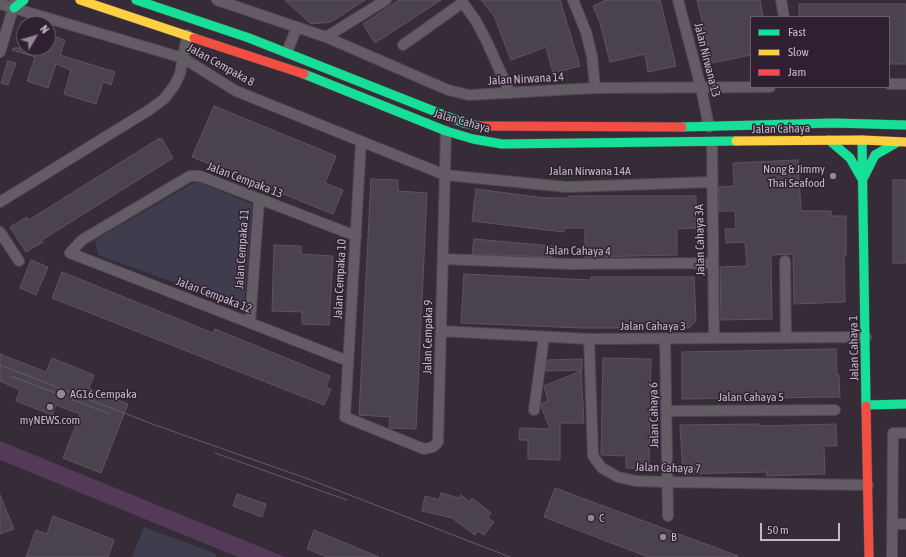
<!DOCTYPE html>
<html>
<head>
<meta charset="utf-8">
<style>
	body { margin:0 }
	#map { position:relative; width:906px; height:557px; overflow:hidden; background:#352c37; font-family:"Asap Condensed",sans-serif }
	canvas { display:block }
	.legend { position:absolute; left:750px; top:16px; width:140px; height:72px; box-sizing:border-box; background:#2f2031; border:1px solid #6b5c6d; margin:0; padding:5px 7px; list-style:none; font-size:12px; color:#c5b7c7 }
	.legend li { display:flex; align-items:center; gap:8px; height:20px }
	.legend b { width:20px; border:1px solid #6b5c6d }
	.north { position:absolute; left:16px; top:16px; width:40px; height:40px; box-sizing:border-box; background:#2f2031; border:1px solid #6b5c6d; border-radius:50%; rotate:52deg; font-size:11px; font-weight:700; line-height:16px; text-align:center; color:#c5b7c7 }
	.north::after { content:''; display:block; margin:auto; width:14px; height:18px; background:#938695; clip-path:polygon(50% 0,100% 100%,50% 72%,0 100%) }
	.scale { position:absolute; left:760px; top:523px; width:80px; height:18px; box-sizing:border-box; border:2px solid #c5b7c7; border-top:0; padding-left:5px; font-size:12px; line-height:14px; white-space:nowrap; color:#c5b7c7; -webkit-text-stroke:3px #2f2031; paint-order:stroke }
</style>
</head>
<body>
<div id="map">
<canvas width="906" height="557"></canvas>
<ul class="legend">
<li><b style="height:5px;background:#16e098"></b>Fast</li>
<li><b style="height:5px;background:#ffcf43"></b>Slow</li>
<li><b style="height:5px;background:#f24e42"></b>Jam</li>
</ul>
<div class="north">N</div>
<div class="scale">50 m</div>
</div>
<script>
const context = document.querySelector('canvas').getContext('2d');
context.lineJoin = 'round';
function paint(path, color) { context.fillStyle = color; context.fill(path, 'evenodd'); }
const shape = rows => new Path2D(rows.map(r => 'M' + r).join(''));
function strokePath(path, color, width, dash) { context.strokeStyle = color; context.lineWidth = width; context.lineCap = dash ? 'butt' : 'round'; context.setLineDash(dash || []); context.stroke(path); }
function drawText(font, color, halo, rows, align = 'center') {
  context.font = font + ' "Asap Condensed",sans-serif'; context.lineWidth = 3; context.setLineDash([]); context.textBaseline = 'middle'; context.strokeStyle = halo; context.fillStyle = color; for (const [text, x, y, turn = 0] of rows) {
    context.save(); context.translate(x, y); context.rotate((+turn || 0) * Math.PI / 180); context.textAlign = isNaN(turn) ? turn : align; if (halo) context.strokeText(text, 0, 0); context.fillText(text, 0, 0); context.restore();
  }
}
const green = shape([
	[197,181,252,204,244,308,98,255,95,240],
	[144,527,217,554,216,557,132,557]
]);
const water = shape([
	[0,441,285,557,238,557,0,460]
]);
const building = shape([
	[285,0,365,0,331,22,311,24,285,0],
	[399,0,441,0,375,43,363,24,399,0],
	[481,0,560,0,580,66,553,73,546,47,511,60,494,16,481,0],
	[606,0,660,0,676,66,648,72,645,54,610,62,600,23,593,6,606,0],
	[697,0,760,0,763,17,751,17,751,55,712,63,697,0],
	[799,4,906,4,906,64,889,64,889,17,799,17,799,4],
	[48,34,65,40,60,55,115,72,111,85,103,82,96,104,64,94,71,70,56,64,48,88,27,81,35,57,12,50,13,48,48,48,48,34],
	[8,61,16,63,8,85,1,83,8,61],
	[214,106,336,156,325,183,343,190,333,214,192,157,214,106],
	[158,139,162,139,173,158,42,240,43,242,26,252,10,227,27,217,29,220,158,139],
	[798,160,801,211,831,211,831,216,846,216,846,255,844,255,845,302,794,304,793,254,771,255,772,319,721,320,720,267,747,266,745,242,726,243,725,229,736,229,735,211,719,211,719,187,734,186,733,163,798,160],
	[371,179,398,180,398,191,427,193,416,429,389,428,390,417,359,415,371,179],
	[893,180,906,180,906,263,893,263,893,180],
	[476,189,545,198,569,198,569,196,696,196,696,228,677,229,677,255,585,257,585,228,564,228,564,232,472,221,476,189],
	[474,239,553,246,552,257,472,254,474,239],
	[274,245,301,246,301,254,333,256,329,325,302,324,302,312,272,311,274,245],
	[31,260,48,267,36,295,20,288,31,260],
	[62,272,213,333,215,329,330,376,326,387,331,389,324,405,52,298,62,272],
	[464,274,591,280,591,277,694,277,696,321,689,328,581,328,461,323,464,274],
	[836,349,837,375,839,375,840,397,682,399,682,352,836,349],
	[0,354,46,372,52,358,94,375,89,388,128,404,101,473,63,458,80,414,56,405,52,415,16,401,20,390,0,381,0,354],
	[603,358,651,359,649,469,626,468,626,456,601,455,603,358],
	[582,359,582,370,546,371,547,360,582,359],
	[581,371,584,423,560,423,560,460,528,459,528,440,519,440,520,428,550,429,541,406,542,403,548,401,544,386,581,371],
	[759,424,759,426,836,424,837,446,824,446,825,474,767,476,767,472,683,474,680,425,759,424],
	[555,488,738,556,738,557,648,557,544,517,555,488],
	[441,493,459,498,461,495,470,502,472,498,491,513,488,518,494,522,484,535,478,531,475,535,452,518,422,511,425,496,439,500,441,493],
	[237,494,266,504,262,517,233,506,237,494],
	[0,495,14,529,0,534,0,495],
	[53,516,114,540,108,557,26,557,36,530,47,534,53,516],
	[314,530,379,557,327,557,307,549,314,530]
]);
const street = shape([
	[217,0,326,37,448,90,469,95,595,88,770,87],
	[461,0,476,21,487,42,510,93],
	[573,0,586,32,592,56,595,88],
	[678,0,701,88,709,127],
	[781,0,784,17],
	[0,4,183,58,236,91,445,175,567,187,712,182],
	[326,37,386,0],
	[403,45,462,3],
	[0,52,15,2],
	[287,52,297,27],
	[889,84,906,84],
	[361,142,345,417,424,449,433,447,438,442,446,131],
	[712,142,714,338],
	[0,202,149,110,164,99,174,86,180,74,187,35],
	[0,232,19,261],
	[443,259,569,264,713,263],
	[785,261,786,338],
	[250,323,259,200],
	[441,331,589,339,866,337],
	[589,339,593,456,602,468,618,477,636,481,667,482,868,485],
	[665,339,668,516],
	[348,361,70,253,82,240,190,176,200,176,356,236],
	[534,410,544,337],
	[667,411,835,410],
	[893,524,906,524],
	[892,557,893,433,906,433]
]);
const fast = shape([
	[136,0,249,38,464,123,479,126],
	[14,8,24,0],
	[304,74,446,131,473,139,502,144,736,141],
	[682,127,833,123,906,125],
	[829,140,850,158,862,179],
	[862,140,866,406],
	[864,177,875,155,896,143],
	[867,405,906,404]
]);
const slow = shape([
	[80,0,194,38],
	[736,141,862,140,906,142]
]);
const jam = shape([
	[194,38,304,74],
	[479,126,682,127],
	[866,406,869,557]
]);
const tram = shape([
	[0,365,155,425,311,480,510,557],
	[11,376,110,414],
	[215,453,347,500]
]);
const markers = [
	[833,176,4,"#938695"],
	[61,394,5,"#938695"],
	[50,407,4,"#938695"],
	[591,518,4,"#938695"],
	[663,537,4,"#938695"]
];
const streetNames = [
	["Jalan Nirwana 13",707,60,76],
	["Jalan Cempaka 8",221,65,29],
	["Jalan Nirwana 14",526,79,-3],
	["Jalan Cahaya",462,121,16],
	["Jalan Cahaya",781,129,-1],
	["Jalan Nirwana 14A",590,171],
	["Jalan Cempaka 13",245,180,21],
	["Jalan Cahaya 3A",700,240,-91],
	["Jalan Cempaka 11",242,249,-86],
	["Jalan Cahaya 4",578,251,1],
	["Jalan Cempaka 10",340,279,-87],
	["Jalan Cempaka 12",214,295,21],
	["Jalan Cahaya 3",653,326],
	["Jalan Cempaka 9",428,337,-89],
	["Jalan Cahaya 1",854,348,-91],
	["Jalan Cahaya 5",751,397],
	["Jalan Cahaya 6",654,415,-91],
	["Jalan Cahaya 7",668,468,2]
];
const poiNames = [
	["Nong & Jimmy",825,169,"right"],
	["Thai Seafood",825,183,"right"],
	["AG16 Cempaka",70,394],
	["myNEWS.com",50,420,"center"],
	["C",599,518],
	["B",671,537]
];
paint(green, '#3e3c4d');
paint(water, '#543959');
paint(building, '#4a424c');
strokePath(building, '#5d545f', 1);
strokePath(street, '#4f4850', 12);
strokePath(fast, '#4f4850', 10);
strokePath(slow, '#4f4850', 10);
strokePath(jam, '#4f4850', 10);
strokePath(street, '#645c65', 10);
strokePath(fast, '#16e098', 9);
strokePath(slow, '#ffcf43', 9);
strokePath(jam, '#f24e42', 9);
strokePath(tram, '#645d65', 1);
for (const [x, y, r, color] of markers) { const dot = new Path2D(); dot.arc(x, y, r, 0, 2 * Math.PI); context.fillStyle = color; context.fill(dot); strokePath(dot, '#2f2031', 1.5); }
drawText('12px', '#c5b7c7', '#2f2031', streetNames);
drawText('12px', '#c5b7c7', '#2f2031', poiNames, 'left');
</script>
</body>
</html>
